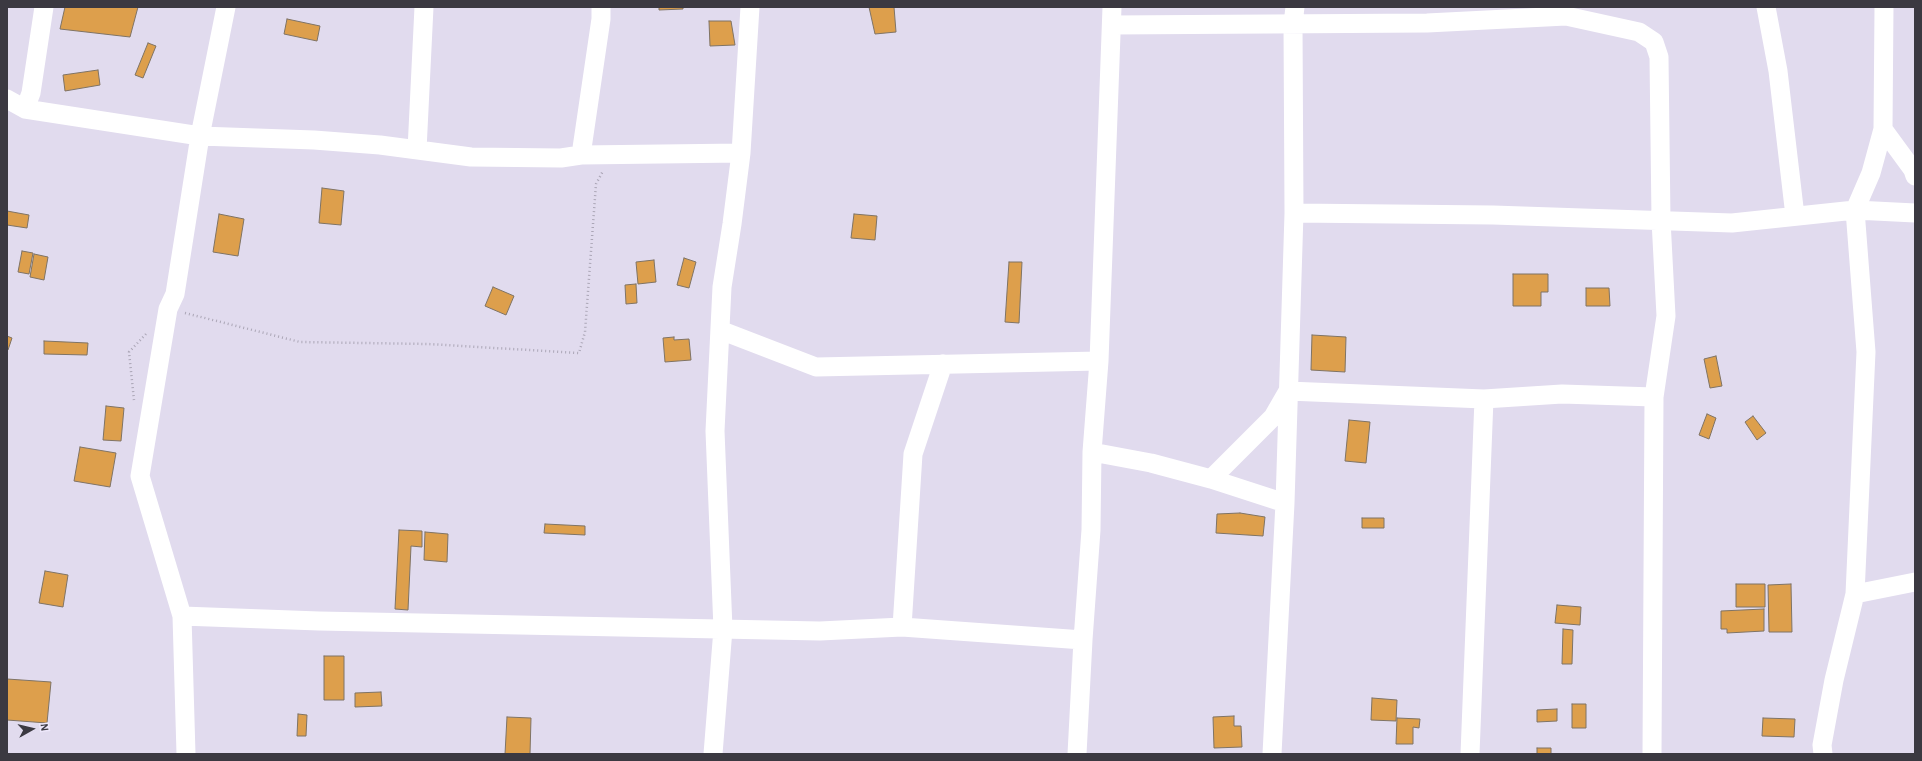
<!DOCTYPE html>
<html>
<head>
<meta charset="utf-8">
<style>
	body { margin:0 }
	#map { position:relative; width:1922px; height:761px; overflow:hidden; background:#e1dbee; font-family:"Alegreya Sans",sans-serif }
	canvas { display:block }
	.frame { position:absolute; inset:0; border:8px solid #3b3941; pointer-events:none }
	.north { position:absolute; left:12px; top:709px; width:40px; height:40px; -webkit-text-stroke:3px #eee8fb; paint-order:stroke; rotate:82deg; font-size:11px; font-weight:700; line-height:16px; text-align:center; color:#3b3941 }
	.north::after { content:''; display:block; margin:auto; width:14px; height:18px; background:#3b3941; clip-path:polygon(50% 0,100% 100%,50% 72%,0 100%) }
</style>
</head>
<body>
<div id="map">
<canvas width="1922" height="761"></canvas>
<div class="frame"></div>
<div class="north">N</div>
</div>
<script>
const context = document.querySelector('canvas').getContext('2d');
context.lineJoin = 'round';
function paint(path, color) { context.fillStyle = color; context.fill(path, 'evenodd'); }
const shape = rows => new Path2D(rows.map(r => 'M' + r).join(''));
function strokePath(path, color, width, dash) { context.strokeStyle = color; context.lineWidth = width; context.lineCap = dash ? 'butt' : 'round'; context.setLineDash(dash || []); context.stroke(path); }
const building = shape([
	[65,7,138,7,130,37,60,29,65,7],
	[659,7,683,7,683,9,659,10,659,7],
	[869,7,894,7,896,32,875,34,869,7],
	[287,19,320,26,317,41,284,34,287,19],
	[709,21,731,21,735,45,710,46,709,21],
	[148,43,156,46,143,78,135,75,148,43],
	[98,70,100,85,65,91,63,75,98,70],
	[322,188,344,191,341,225,319,223,322,188],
	[7,211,29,215,27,228,7,225,7,211],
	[219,214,244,219,238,256,213,252,219,214],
	[854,214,877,216,875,240,851,238,854,214],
	[22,251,33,253,29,274,18,272,22,251],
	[34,254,48,257,44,280,30,277,34,254],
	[684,258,696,262,689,288,677,285,684,258],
	[654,260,656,282,638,284,636,262,654,260],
	[1009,262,1022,262,1019,323,1005,322,1009,262],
	[1513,274,1548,274,1548,292,1541,292,1541,306,1513,306,1513,274],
	[636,284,637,303,626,304,625,285,636,284],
	[493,287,514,296,506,315,485,306,493,287],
	[1586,288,1609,288,1610,306,1586,306,1586,288],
	[1312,335,1346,337,1345,372,1311,370,1312,335],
	[7,336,12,338,8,350,7,350,7,336],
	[674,337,674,340,689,339,691,360,665,362,663,338,674,337],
	[44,341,88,343,87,355,44,354,44,341],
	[1716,356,1722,386,1710,388,1704,359,1716,356],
	[106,406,124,408,121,441,103,440,106,406],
	[1707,414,1716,418,1709,439,1699,435,1707,414],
	[1753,416,1766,433,1757,440,1745,422,1753,416],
	[1349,420,1370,422,1366,463,1345,461,1349,420],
	[80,447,116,453,110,487,74,481,80,447],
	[1240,513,1265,517,1263,536,1216,533,1217,514,1240,513],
	[1362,518,1384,518,1384,528,1362,528,1362,518],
	[545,524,585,526,585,535,544,533,545,524],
	[399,530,422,531,422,547,411,546,408,610,395,609,399,530],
	[425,532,448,534,447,562,424,560,425,532],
	[45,571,68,575,63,607,39,603,45,571],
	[1736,584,1765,584,1765,607,1736,607,1736,584],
	[1791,584,1792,632,1769,632,1768,585,1791,584],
	[1557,605,1581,607,1580,625,1555,623,1557,605],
	[1764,609,1764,631,1727,633,1727,629,1721,629,1721,611,1764,609],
	[1563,629,1573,630,1572,664,1562,664,1563,629],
	[324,656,344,656,344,700,324,700,324,656],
	[7,679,51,682,47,723,7,720,7,679],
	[381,692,382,706,355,707,355,693,381,692],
	[1372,698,1397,700,1396,721,1371,720,1372,698],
	[1572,704,1586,704,1586,728,1572,728,1572,704],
	[1557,709,1557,721,1537,722,1537,710,1557,709],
	[298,714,307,715,306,736,297,736,298,714],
	[1234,716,1234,726,1241,726,1242,747,1214,748,1213,717,1234,716],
	[507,717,531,718,530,754,505,754,507,717],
	[1397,718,1420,719,1419,728,1413,727,1413,744,1396,744,1397,718],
	[1763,718,1795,719,1794,737,1762,736,1763,718],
	[1537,748,1551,748,1551,754,1537,754,1537,748]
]);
const path = shape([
	[185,313,300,342,428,344,579,353,585,332,596,184,603,171],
	[134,400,129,352,146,334]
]);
const minor = shape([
	[1766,7,1778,71,1795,216],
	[1112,25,1427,23,1566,16,1639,32,1654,42,1659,57,1661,220,1666,316,1654,397,1652,754],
	[7,99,25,109,200,136,314,140,380,145,471,157,561,158,581,155,741,153,750,7],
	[25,109,31,93,44,7],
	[1883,129,1913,170,1915,176],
	[417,150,424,7],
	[581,155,601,19,601,7],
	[1294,213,1493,215,1732,223,1855,210,1915,213],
	[720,330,816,367,1099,361],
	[1092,452,1151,463,1211,479,1273,417,1288,391,1484,399,1562,394,1654,397],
	[1211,479,1285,503,1272,754],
	[1285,503,1294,213,1293,24,1295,7],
	[1855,594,1915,582],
	[182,616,319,621,820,631,902,627,1083,640],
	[902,627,913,454,943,364],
	[186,754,182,616,140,476,168,309,175,294,200,136,226,7],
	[713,754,723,629,715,431,722,287,732,224,741,153],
	[1077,754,1083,640,1091,530,1092,452,1099,361,1112,7],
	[1470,754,1484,399],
	[1823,754,1822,745,1834,680,1855,594,1866,352,1855,210,1871,173,1883,129,1884,7]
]);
paint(building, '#dd9f4c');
strokePath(building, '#7f7364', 1);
strokePath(path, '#aba6b6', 2.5, [1, 3]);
strokePath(minor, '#fff', 19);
</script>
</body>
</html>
